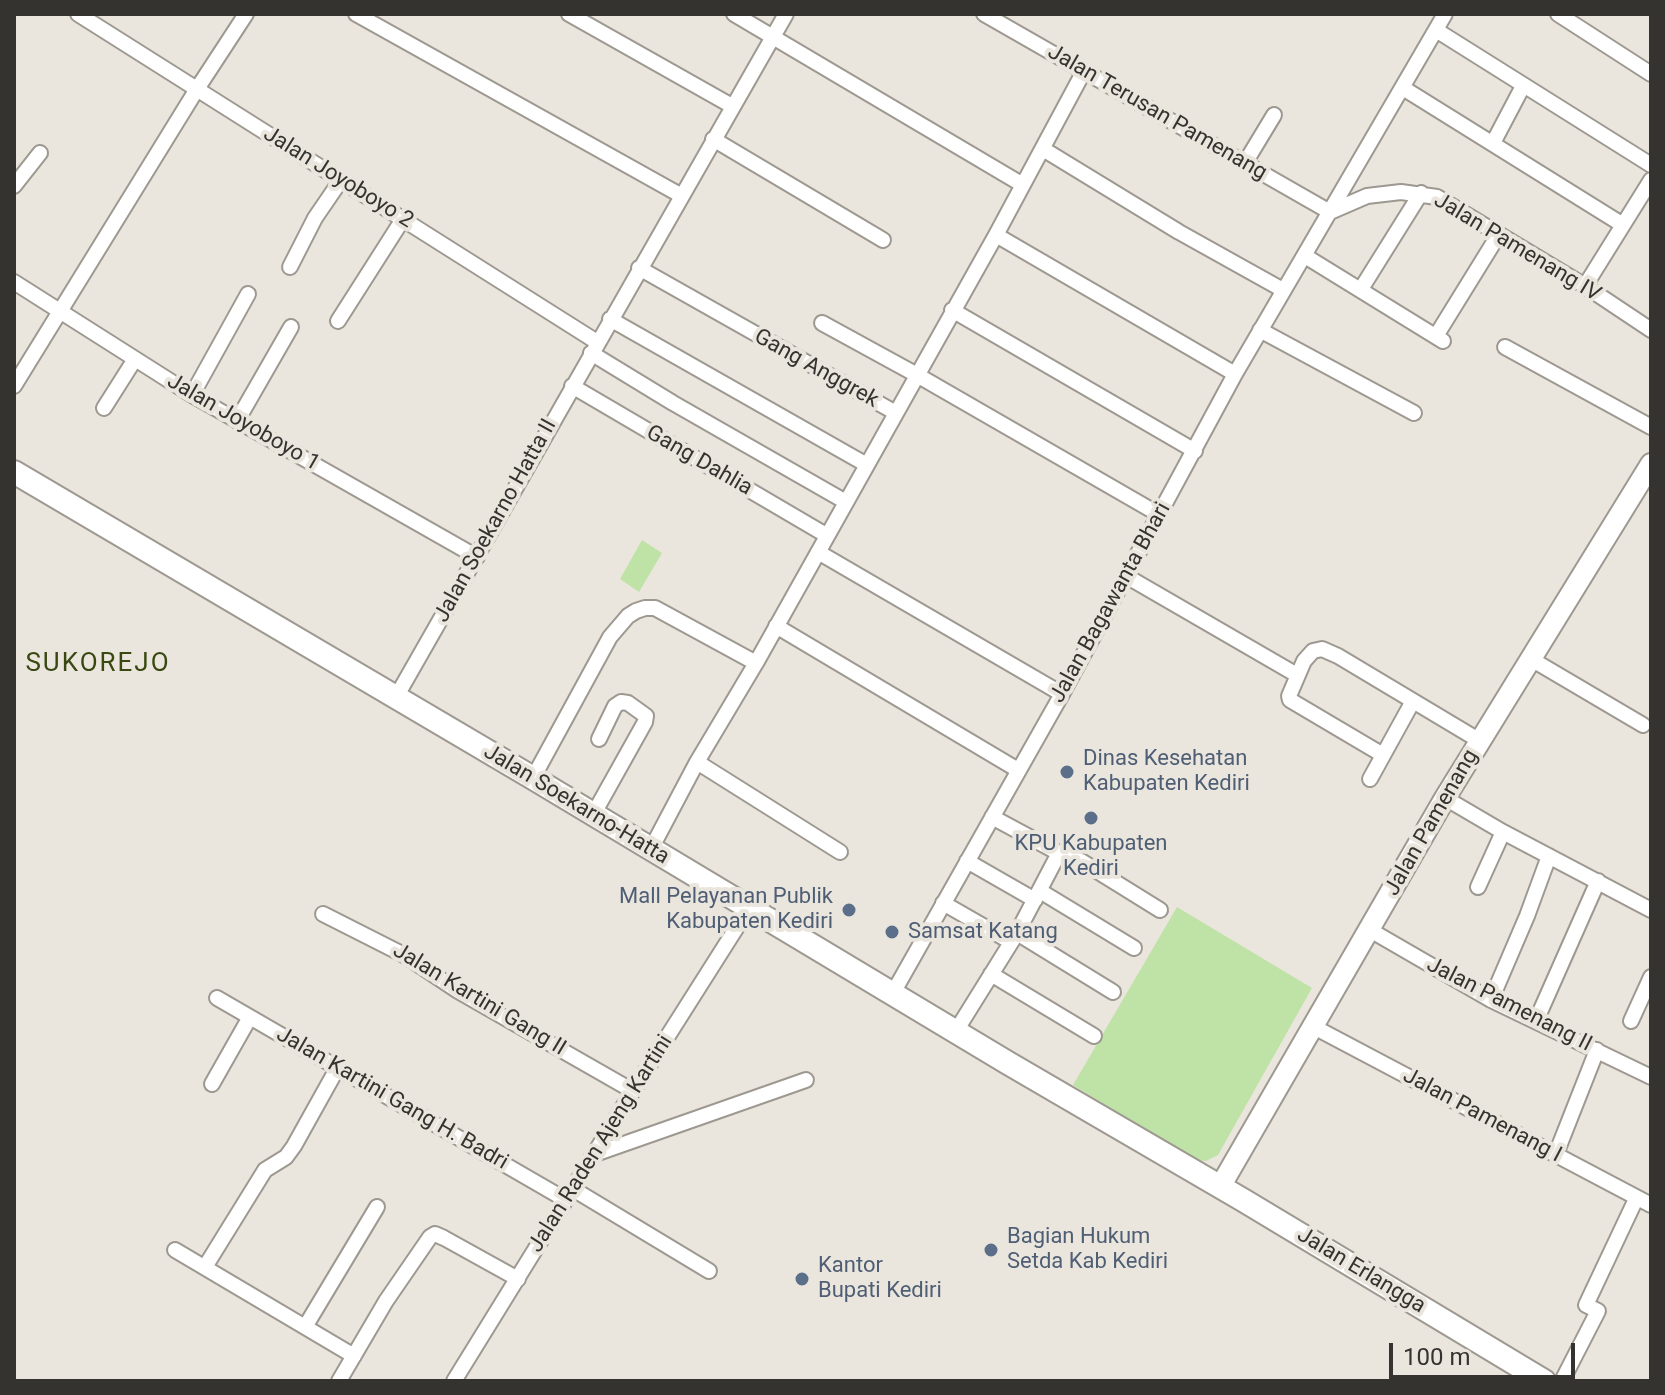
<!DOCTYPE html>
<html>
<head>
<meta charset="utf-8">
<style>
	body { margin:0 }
	#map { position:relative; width:1665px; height:1395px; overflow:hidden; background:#ebe6dd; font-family:Roboto,sans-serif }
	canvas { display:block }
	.frame { position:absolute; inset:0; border:16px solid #353330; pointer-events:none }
	.scale { position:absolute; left:1389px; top:1343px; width:186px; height:36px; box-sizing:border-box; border:4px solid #353330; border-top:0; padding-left:10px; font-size:24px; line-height:28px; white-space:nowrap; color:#353330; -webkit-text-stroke:6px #ebe6dd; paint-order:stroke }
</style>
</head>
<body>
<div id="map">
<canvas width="1665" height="1395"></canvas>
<div class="frame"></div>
<div class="scale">100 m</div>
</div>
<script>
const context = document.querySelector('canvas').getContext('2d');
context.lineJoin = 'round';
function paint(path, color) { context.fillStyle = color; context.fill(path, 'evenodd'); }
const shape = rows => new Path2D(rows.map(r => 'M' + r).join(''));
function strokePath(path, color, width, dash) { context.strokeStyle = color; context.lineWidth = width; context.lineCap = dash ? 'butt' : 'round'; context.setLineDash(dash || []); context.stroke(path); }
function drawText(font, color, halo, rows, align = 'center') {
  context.font = font + ' Roboto,sans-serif'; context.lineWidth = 8; context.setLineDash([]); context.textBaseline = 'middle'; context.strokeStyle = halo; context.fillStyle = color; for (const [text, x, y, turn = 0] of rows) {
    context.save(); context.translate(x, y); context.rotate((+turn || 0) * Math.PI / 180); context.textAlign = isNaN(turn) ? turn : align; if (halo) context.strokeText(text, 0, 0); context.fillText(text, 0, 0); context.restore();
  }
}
const green = shape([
	[642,540,662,553,639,592,620,579],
	[1177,907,1312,988,1218,1155,1206,1161,1194,1160,1073,1085]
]);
const street = shape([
	[78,14,597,342],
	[356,14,682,196],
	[569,14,732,106],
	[734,14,1023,185],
	[984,14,1330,212],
	[1558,14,1651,74],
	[1436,30,1651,165],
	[1403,88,1623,225],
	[713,139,883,240],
	[1493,143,1523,86],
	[1043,149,1179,232,1283,290],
	[1245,163,1274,115],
	[14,186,40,153],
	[1330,212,1367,196,1401,192,1437,197,1585,286,1651,330],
	[996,235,1235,374],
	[1305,256,1443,341],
	[290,267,315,218,341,180],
	[639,268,896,413],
	[14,282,192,395,477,557],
	[1585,286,1651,180],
	[1361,289,1421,193],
	[952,310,1195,451],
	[610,319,867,465],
	[338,321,403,219],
	[822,323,917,375,1160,515],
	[1260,330,1414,413],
	[1436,336,1499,234],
	[1505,347,1651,427],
	[591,353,673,403,846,502],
	[14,386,197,89,246,14],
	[572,386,826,535],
	[192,395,248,294],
	[104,408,135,359],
	[237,421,291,327],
	[818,552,1062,694],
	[1126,576,1297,675],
	[776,626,1018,770],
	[1531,659,1643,725],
	[395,699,786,14],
	[1383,755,1290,700,1289,696,1304,661,1313,651,1322,649,1338,656,1480,741],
	[697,762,840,852],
	[533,778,610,637,628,616,636,611,645,608,655,608,756,663],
	[1370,779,1413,701],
	[1445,798,1503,832,1651,910],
	[593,815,645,722,646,716,628,703,621,702,615,706,599,739],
	[992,817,1059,853,1081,861,1160,910],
	[651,849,697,762,756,663,996,235,1084,71],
	[967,861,1035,900],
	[1478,887,1503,832],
	[1040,891,1134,948],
	[943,903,1011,942],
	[323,914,404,955,458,991,633,1091],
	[1370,930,1491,1000,1651,1077],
	[1017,933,1113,992],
	[991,974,1094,1036],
	[893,993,1062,694,1235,374,1445,14],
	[217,998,566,1200],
	[1491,1000,1527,916,1549,856],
	[1536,1021,1598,881],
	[1631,1021,1651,977],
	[1314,1027,1651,1205],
	[956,1031,1017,933,1059,853],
	[212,1084,250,1017],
	[595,1154,806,1080],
	[1556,1154,1597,1050],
	[573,1189,709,1271],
	[175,1250,354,1356],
	[205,1267,265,1170,286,1157,294,1146,338,1067],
	[305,1327,377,1207],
	[339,1381,386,1301,430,1237,435,1234,444,1238,518,1279],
	[454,1381,633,1091,749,908],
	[1562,1381,1598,1311,1586,1305,1636,1199]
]);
const secondary = shape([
	[1220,1187,1445,798,1651,464]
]);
const primary = shape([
	[14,472,533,778,1008,1063,1243,1200,1544,1381]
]);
const markers = [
	[1067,772,8,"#5c6f8a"],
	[1091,818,8,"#5c6f8a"],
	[849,910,8,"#5c6f8a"],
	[892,932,8,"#5c6f8a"],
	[991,1250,8,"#5c6f8a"],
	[802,1279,8,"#5c6f8a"]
];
const streetNames = [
	["Jalan Terusan Pamenang",1157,113,30],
	["Jalan Joyoboyo 2",338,178,32],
	["Jalan Pamenang IV",1517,248,31],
	["Gang Anggrek",816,369,29],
	["Jalan Joyoboyo 1",243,423,30],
	["Gang Dahlia",699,461,30],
	["Jalan Soekarno Hatta II",496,521,-61],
	["Jalan Bagawanta Bhari",1111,603,-61],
	["Jalan Soekarno-Hatta",576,805,31],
	["Jalan Pamenang",1432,823,-60],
	["Jalan Kartini Gang II",479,1000,31],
	["Jalan Pamenang II",1509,1005,27],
	["Jalan Kartini Gang H. Badri",392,1099,30],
	["Jalan Pamenang I",1482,1116,28],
	["Jalan Raden Ajeng Kartini",601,1144,-58],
	["Jalan Erlangga",1361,1271,31]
];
const serviceNames = [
	["Dinas Kesehatan",1083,759],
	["Kabupaten Kediri",1083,784],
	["KPU Kabupaten",1091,844,"center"],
	["Kediri",1091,869,"center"],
	["Mall Pelayanan Publik",833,897,"right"],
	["Kabupaten Kediri",833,922,"right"],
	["Samsat Katang",908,932],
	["Bagian Hukum",1007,1237],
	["Setda Kab Kediri",1007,1262],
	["Kantor",818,1266],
	["Bupati Kediri",818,1291]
];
const quarterNames = [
	["SUKOREJO",98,664]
];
paint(green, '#bfe2a7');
strokePath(street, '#9d9890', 18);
strokePath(secondary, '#9d9890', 24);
strokePath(primary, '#9d9890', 26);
strokePath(street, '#fff', 14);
strokePath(secondary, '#fff', 20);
strokePath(primary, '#fff', 22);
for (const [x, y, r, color] of markers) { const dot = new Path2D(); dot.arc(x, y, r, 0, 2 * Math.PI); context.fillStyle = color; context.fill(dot); strokePath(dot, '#ebe6dd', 3); }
drawText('22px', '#353330', '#ebe6dd', streetNames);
drawText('22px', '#4e5e75', '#ebe6dd', serviceNames, 'left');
context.letterSpacing = '2px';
drawText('26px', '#394811', '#ebe6dd', quarterNames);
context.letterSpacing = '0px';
</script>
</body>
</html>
